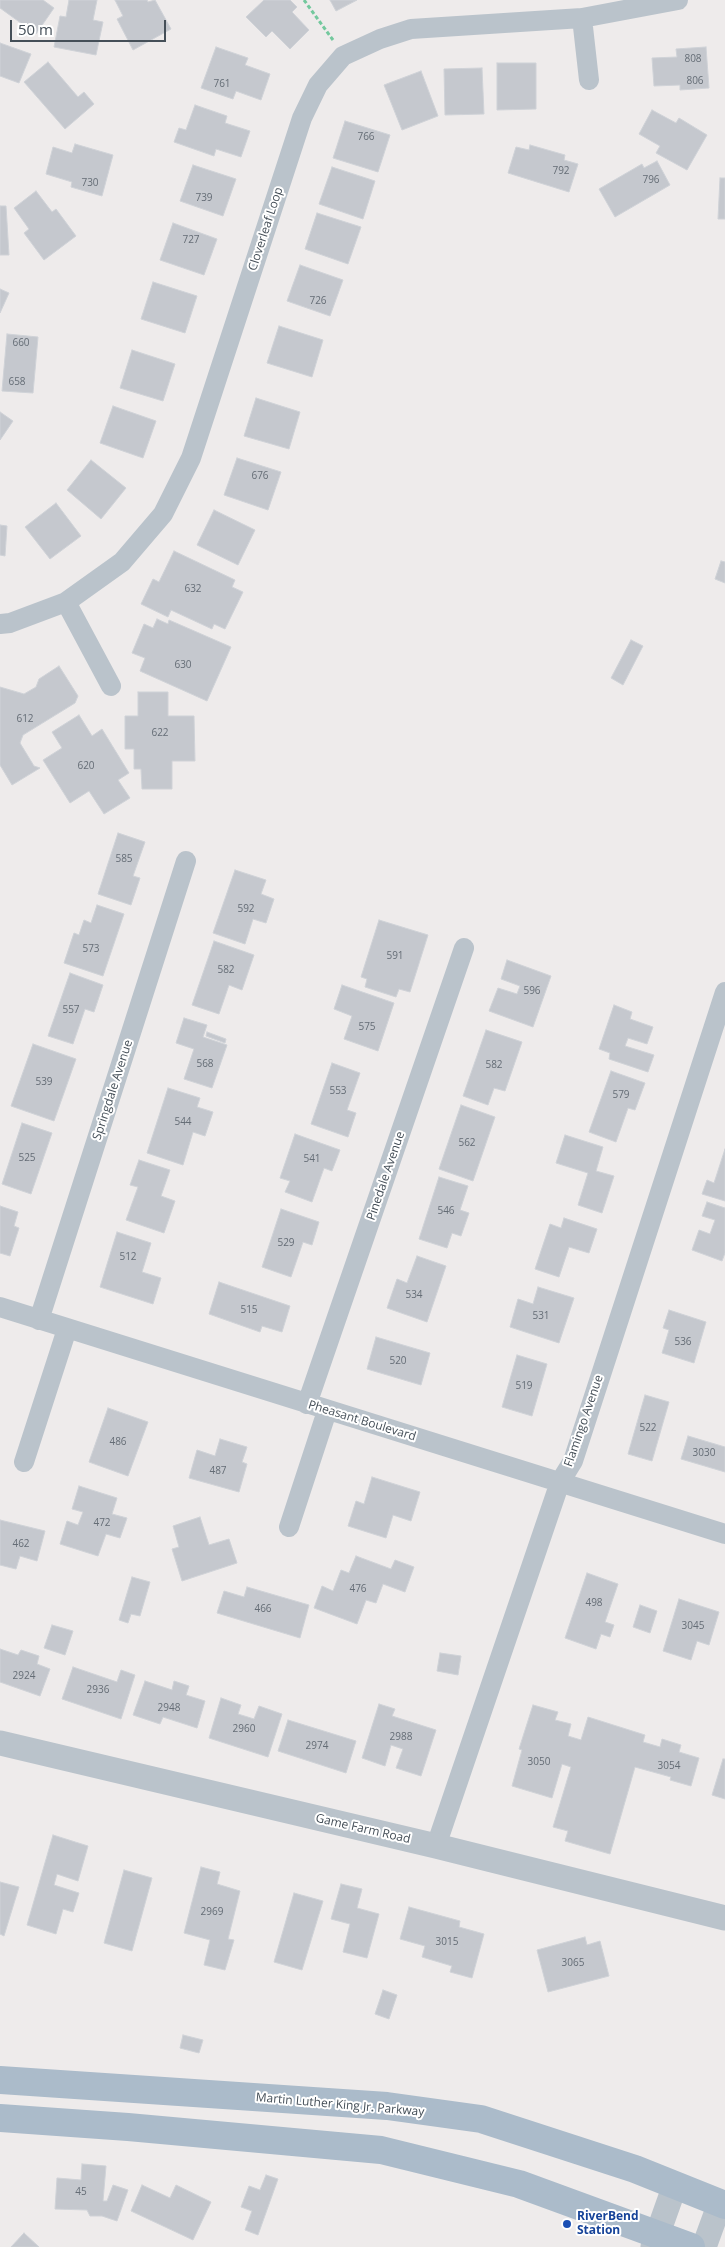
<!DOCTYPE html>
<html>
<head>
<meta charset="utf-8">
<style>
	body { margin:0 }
	#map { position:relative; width:725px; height:2247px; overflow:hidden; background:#eeebeb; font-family:"Open Sans",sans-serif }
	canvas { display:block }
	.scale { position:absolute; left:10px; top:20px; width:156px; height:22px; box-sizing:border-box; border:2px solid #454f58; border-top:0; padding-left:6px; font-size:15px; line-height:18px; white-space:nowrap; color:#454f58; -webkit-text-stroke:4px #fff; paint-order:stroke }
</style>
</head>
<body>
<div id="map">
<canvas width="725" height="2247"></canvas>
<div class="scale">50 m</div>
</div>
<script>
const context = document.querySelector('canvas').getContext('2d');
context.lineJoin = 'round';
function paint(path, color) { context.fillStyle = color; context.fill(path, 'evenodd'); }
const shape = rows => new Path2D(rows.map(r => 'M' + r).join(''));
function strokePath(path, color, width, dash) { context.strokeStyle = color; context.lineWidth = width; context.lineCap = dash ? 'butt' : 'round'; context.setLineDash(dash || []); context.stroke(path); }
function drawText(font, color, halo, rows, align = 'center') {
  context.font = font + ' "Open Sans",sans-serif'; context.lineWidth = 4; context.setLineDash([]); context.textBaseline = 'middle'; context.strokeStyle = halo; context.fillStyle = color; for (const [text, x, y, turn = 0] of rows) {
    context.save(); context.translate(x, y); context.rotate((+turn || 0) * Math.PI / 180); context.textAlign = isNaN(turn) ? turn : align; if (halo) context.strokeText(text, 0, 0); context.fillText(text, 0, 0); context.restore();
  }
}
const building = shape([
	[0,0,43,0,54,8,36,34,0,8,0,0],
	[69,0,97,0,93,20,103,22,96,55,54,47,60,16,66,17,69,0],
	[115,0,147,0,148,2,155,0,171,29,133,50,117,19,123,16,115,0],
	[264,0,290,0,297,7,292,12,309,30,290,49,272,31,266,37,246,17,264,0],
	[330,0,357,0,336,11,330,0],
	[0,43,31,54,19,83,0,76,0,43],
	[216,47,248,58,245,65,270,74,261,100,236,91,233,99,201,88,216,47],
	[706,47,709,88,680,90,680,85,654,86,652,58,677,57,676,49,706,47],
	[48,62,78,97,84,92,94,104,65,129,24,82,48,62],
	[497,63,536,63,536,109,497,110,497,63],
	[482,68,484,114,445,115,444,69,482,68],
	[421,71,438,116,402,130,384,85,421,71],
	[195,105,227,116,225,123,250,131,241,157,216,149,214,156,174,142,179,128,186,130,195,105],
	[652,110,676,123,679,118,707,135,687,170,656,153,660,146,639,134,652,110],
	[345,121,390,135,378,172,333,158,345,121],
	[75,144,113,155,102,196,71,187,72,182,46,174,53,147,72,153,75,144],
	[530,145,565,155,564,160,578,164,569,192,508,173,516,147,529,150,530,145],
	[657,161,670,185,615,217,599,189,642,164,644,168,657,161],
	[193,165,236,179,223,216,180,201,193,165],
	[332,167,375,181,363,219,319,204,332,167],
	[720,178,725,178,725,219,718,219,720,178],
	[36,191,52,212,56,209,76,236,44,260,24,233,29,229,14,208,36,191],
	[0,206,6,206,9,255,0,255,0,206],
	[317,213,361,227,348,264,305,249,317,213],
	[173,223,217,239,204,275,160,260,173,223],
	[300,265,343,280,330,316,287,301,300,265],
	[153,282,197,296,185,333,141,319,153,282],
	[0,289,9,293,0,313,0,289],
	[279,326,323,340,312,377,267,363,279,326],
	[7,334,38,337,33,393,2,391,7,334],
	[132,350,175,364,163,401,120,388,132,350],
	[256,398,300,412,289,449,244,436,256,398],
	[113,406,156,421,143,458,100,443,113,406],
	[0,412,13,421,0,440,0,412],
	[237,458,281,472,268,510,224,495,237,458],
	[91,460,126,488,101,519,67,490,91,460],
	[56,503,81,536,50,559,25,527,56,503],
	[214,510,255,530,238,565,197,545,214,510],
	[0,525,7,526,5,556,0,555,0,525],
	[174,551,235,580,232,587,243,592,225,629,214,624,212,629,171,610,168,617,141,604,153,579,159,582,174,551],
	[721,561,725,562,725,583,715,579,721,561],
	[157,619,168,624,169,620,231,647,207,701,140,671,145,658,132,653,144,624,153,628,157,619],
	[631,640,643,646,623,685,611,678,631,640],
	[59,666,78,696,75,703,23,735,20,743,34,766,40,768,12,785,0,765,0,687,24,694,36,687,39,679,59,666],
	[138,692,168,692,168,716,194,716,195,761,172,761,172,789,142,789,141,769,134,769,134,749,125,749,125,716,138,716,138,692],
	[79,715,92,736,102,729,129,773,118,780,130,798,104,814,89,791,70,803,43,760,62,748,52,732,79,715],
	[118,833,145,842,133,876,140,878,131,905,98,894,118,833],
	[235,870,266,880,261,894,274,899,266,923,253,919,245,944,213,933,235,870],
	[97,905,124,914,103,976,64,963,74,933,79,935,84,920,91,923,97,905],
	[379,920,428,935,410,992,399,989,396,997,365,987,367,979,361,977,379,920],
	[214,941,254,955,242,990,229,985,219,1014,192,1005,214,941],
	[507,960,551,976,533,1027,489,1011,498,988,517,994,520,986,501,979,507,960],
	[70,973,103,985,94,1012,85,1009,73,1044,48,1036,70,973],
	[342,985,394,1003,378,1051,344,1039,352,1016,334,1009,342,985],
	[614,1005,632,1012,630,1019,653,1027,647,1044,628,1038,625,1046,654,1055,648,1072,609,1059,610,1053,599,1049,614,1005],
	[184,1018,207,1025,203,1037,227,1045,212,1088,184,1079,194,1049,176,1043,184,1018],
	[486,1030,522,1042,505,1091,494,1088,488,1105,463,1096,486,1030],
	[207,1032,226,1039,225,1043,206,1036,207,1032],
	[33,1044,76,1059,54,1121,11,1106,33,1044],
	[332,1063,360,1073,347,1110,356,1113,348,1137,311,1124,332,1063],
	[611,1071,645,1083,635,1110,628,1108,616,1142,589,1132,611,1071],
	[168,1088,200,1098,197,1107,213,1112,205,1136,193,1132,183,1165,147,1153,168,1088],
	[461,1105,495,1117,473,1181,439,1169,461,1105],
	[22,1123,52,1133,31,1194,2,1184,22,1123],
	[295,1134,340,1150,332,1171,324,1168,312,1202,285,1192,290,1181,280,1178,295,1134],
	[565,1135,603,1147,596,1171,614,1176,602,1213,578,1205,588,1173,556,1163,565,1135],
	[725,1149,725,1201,702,1194,707,1180,714,1183,725,1149],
	[139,1160,170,1170,161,1196,175,1201,164,1233,126,1220,138,1187,130,1185,139,1160],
	[439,1177,468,1186,460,1210,469,1213,461,1236,452,1233,447,1248,419,1239,439,1177],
	[707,1202,725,1208,725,1253,722,1261,692,1250,699,1230,710,1234,715,1220,702,1216,707,1202],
	[0,1206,18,1212,14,1226,19,1228,10,1256,0,1253,0,1206],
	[281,1209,319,1222,312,1245,303,1242,291,1277,262,1267,281,1209],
	[564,1218,597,1229,589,1253,569,1247,559,1277,535,1269,550,1224,561,1228,564,1218],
	[117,1232,151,1243,142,1272,161,1278,153,1304,100,1287,117,1232],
	[417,1256,446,1266,427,1322,387,1308,397,1279,407,1283,417,1256],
	[219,1282,290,1306,282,1332,262,1326,260,1332,209,1314,219,1282],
	[538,1287,574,1298,559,1343,510,1327,518,1299,533,1304,538,1287],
	[669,1310,706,1322,694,1363,662,1353,669,1330,663,1328,669,1310],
	[376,1337,430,1353,421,1385,367,1369,376,1337],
	[517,1355,547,1364,532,1416,502,1407,517,1355],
	[645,1395,669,1402,652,1461,628,1454,645,1395],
	[108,1408,148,1422,128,1476,89,1462,108,1408],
	[688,1436,725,1447,725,1472,681,1459,688,1436],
	[220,1439,247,1447,242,1462,247,1464,239,1492,189,1478,197,1450,215,1456,220,1439],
	[372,1477,420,1492,411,1521,393,1515,386,1538,348,1526,356,1501,364,1504,372,1477],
	[79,1486,117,1498,112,1514,127,1518,120,1538,106,1534,98,1556,60,1544,67,1521,78,1525,83,1512,72,1509,79,1486],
	[200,1517,209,1545,229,1539,237,1563,182,1581,172,1549,179,1547,173,1526,200,1517],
	[0,1520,45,1531,37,1561,20,1556,16,1569,0,1565,0,1520],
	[356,1556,391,1569,395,1560,414,1567,405,1592,383,1584,376,1603,366,1600,357,1624,314,1608,322,1586,333,1591,341,1570,349,1573,356,1556],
	[587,1573,618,1584,605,1622,614,1625,610,1637,601,1634,596,1649,565,1638,587,1573],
	[132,1577,150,1582,140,1616,131,1614,128,1623,119,1620,132,1577],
	[247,1587,309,1605,300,1638,217,1613,224,1591,244,1597,247,1587],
	[679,1599,719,1612,709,1645,697,1641,691,1660,663,1651,679,1599],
	[640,1605,657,1611,650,1633,633,1627,640,1605],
	[52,1625,73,1631,65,1655,44,1648,52,1625],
	[0,1649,18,1655,21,1650,39,1656,37,1664,50,1669,40,1696,0,1682,0,1649],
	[440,1653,461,1656,458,1675,437,1671,440,1653],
	[73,1667,117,1682,121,1670,135,1675,121,1719,62,1699,73,1667],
	[145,1681,172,1690,174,1681,189,1686,186,1695,205,1701,197,1728,163,1717,160,1724,133,1715,145,1681],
	[221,1698,241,1705,238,1714,254,1719,259,1706,282,1714,268,1757,209,1738,221,1698],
	[379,1704,395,1709,392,1716,436,1730,421,1776,396,1768,403,1749,391,1745,385,1766,362,1758,379,1704],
	[533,1705,558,1712,555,1720,571,1724,568,1736,581,1740,588,1717,645,1735,643,1742,660,1747,662,1739,681,1745,679,1752,699,1758,691,1786,670,1780,671,1777,635,1767,610,1854,565,1841,568,1831,553,1827,571,1767,562,1764,552,1798,512,1786,522,1750,519,1749,533,1705],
	[288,1720,356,1741,346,1773,278,1751,288,1720],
	[723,1759,725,1759,725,1799,712,1795,723,1759],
	[53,1835,88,1846,78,1881,57,1874,54,1885,79,1893,73,1912,63,1909,56,1934,27,1925,53,1835],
	[201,1867,220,1872,217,1884,240,1891,228,1939,234,1940,225,1970,204,1965,210,1940,184,1933,201,1867],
	[124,1870,152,1878,132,1951,104,1943,124,1870],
	[0,1882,19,1887,4,1936,0,1934,0,1882],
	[341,1884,362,1889,357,1908,379,1914,367,1958,343,1952,350,1924,331,1919,341,1884],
	[294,1893,323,1901,302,1970,274,1962,294,1893],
	[409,1907,460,1921,459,1927,484,1934,472,1978,450,1972,452,1966,422,1957,425,1946,400,1939,409,1907],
	[585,1937,587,1945,600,1941,609,1976,548,1992,537,1950,585,1937],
	[383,1990,397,1995,389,2019,375,2014,383,1990],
	[183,2035,203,2040,199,2053,180,2048,183,2035],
	[82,2164,106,2166,103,2201,107,2201,113,2185,128,2190,117,2221,102,2216,90,2216,87,2210,55,2209,57,2178,81,2180,82,2164],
	[266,2175,278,2179,258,2235,245,2230,252,2211,241,2207,249,2186,260,2190,266,2175],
	[142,2185,170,2198,176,2185,211,2202,193,2240,131,2211,142,2185],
	[24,2233,39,2247,11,2247,24,2233]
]);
const path = shape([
	[304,0,333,40]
]);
const minor = shape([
	[582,18,589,80],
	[66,602,111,686],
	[0,624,10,623,66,602,122,562,163,514,191,458,302,118,318,85,343,56,380,39,411,29,582,18,678,0],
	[0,1307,725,1534],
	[39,1320,186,861],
	[307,1404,464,948],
	[24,1462,67,1329],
	[289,1527,327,1411],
	[436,1846,560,1482,573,1461,725,992]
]);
const tertiary = shape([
	[0,1743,436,1846,725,1918],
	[653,2247,675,2185],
	[704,2247,720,2203]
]);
const primary = shape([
	[0,2080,387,2106,481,2119,635,2169,725,2205],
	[0,2118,128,2127,381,2150,519,2184,691,2247]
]);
const markers = [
	[567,2224,5,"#1a4fb4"]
];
const numberNames = [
	["808",693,59],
	["806",695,81],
	["761",222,84],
	["766",366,137],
	["792",561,171],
	["796",651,180],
	["730",90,183],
	["739",204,198],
	["727",191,240],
	["726",318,301],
	["660",21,343],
	["658",17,382],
	["676",260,476],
	["632",193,589],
	["630",183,665],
	["612",25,719],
	["622",160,733],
	["620",86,766],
	["585",124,859],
	["592",246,909],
	["573",91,949],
	["591",395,956],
	["582",226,970],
	["596",532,991],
	["557",71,1010],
	["575",367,1027],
	["568",205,1064],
	["582",494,1065],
	["539",44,1082],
	["553",338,1091],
	["579",621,1095],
	["544",183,1122],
	["562",467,1143],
	["525",27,1158],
	["541",312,1159],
	["546",446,1211],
	["529",286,1243],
	["512",128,1257],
	["534",414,1295],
	["515",249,1310],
	["531",541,1316],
	["536",683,1342],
	["520",398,1361],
	["519",524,1386],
	["522",648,1428],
	["486",118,1442],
	["3030",704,1453],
	["487",218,1471],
	["472",102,1523],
	["462",21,1544],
	["476",358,1589],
	["498",594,1603],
	["466",263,1609],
	["3045",693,1626],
	["2924",24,1676],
	["2936",98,1690],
	["2948",169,1708],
	["2960",244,1729],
	["2988",401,1737],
	["2974",317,1746],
	["3050",539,1762],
	["3054",669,1766],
	["2969",212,1912],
	["3015",447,1942],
	["3065",573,1963],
	["45",81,2192]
];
const streetNames = [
	["Cloverleaf Loop",266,229,-72],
	["Springdale Avenue",113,1090,-72],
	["Pinedale Avenue",386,1176,-71],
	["Pheasant Boulevard",362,1421,17],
	["Flamingo Avenue",584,1421,-71],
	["Game Farm Road",363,1829,13],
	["Martin Luther King Jr. Parkway",340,2105,5]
];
const transitNames = [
	["RiverBend",577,2217],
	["Station",577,2231]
];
paint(building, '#c5c8ce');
strokePath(building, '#cfd2d7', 1);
strokePath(path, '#73c89d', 3, [4, 2.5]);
strokePath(minor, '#bac3cb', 20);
strokePath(tertiary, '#bac3cb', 25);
strokePath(primary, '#abbbca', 28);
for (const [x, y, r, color] of markers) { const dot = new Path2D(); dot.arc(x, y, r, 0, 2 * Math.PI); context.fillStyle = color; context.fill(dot); strokePath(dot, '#fff', 2); }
drawText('10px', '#656d76', null, numberNames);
drawText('12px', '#454f58', '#fff', streetNames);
drawText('bold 12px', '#164399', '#fff', transitNames, 'left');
</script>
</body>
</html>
